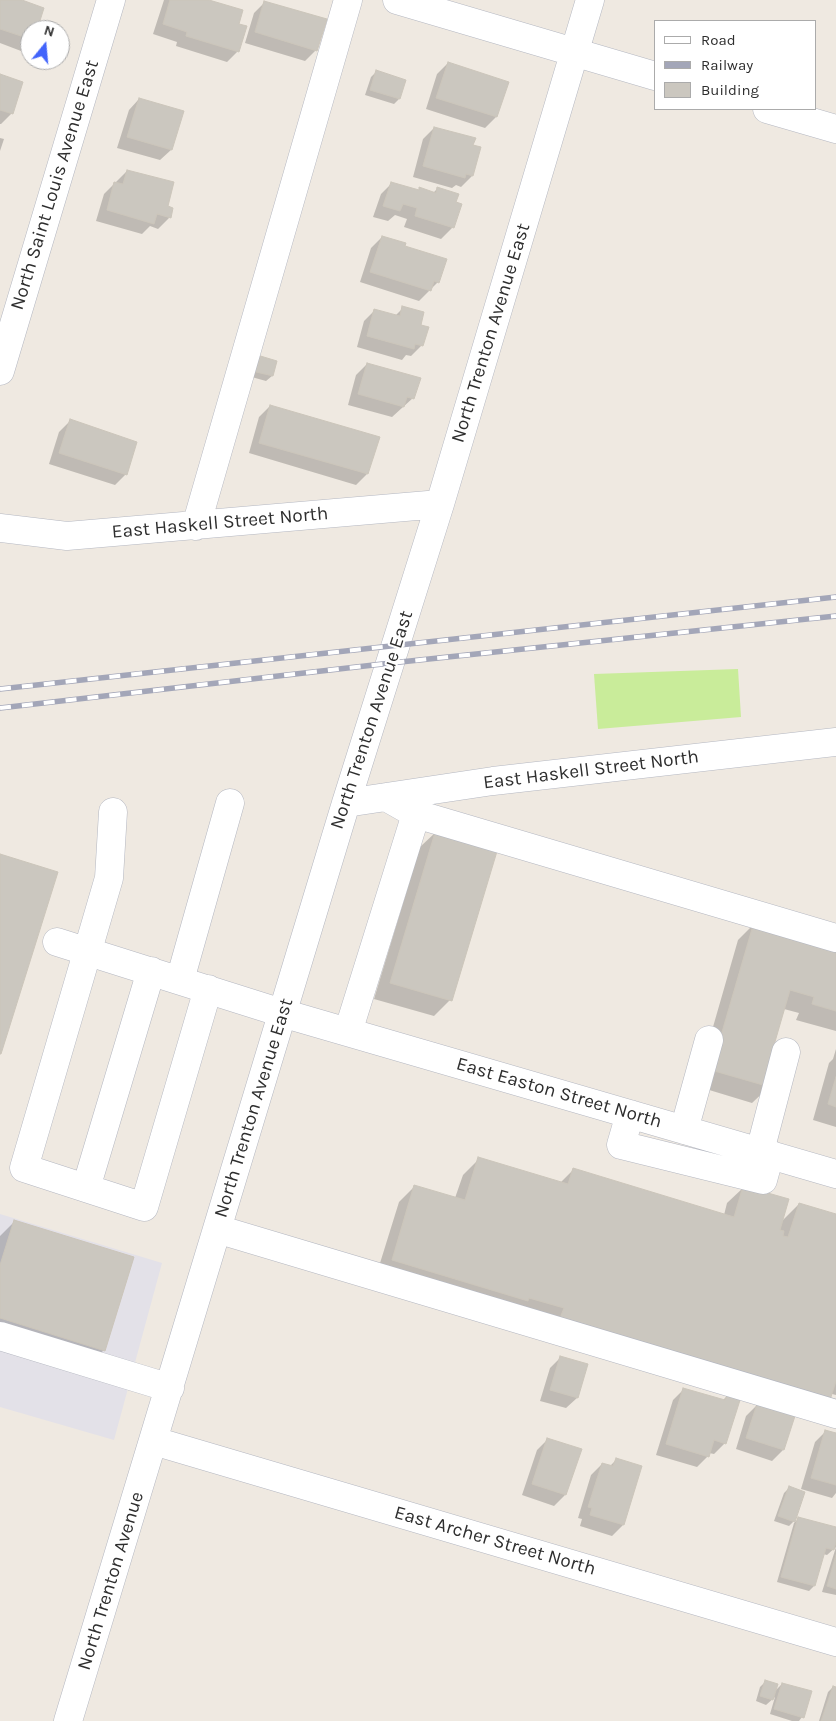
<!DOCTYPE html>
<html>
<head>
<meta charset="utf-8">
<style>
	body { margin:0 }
	#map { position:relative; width:836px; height:1721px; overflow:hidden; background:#efe9e1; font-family:Karla,sans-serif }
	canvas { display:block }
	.legend { position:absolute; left:654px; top:20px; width:162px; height:90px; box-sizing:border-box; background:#fff; border:1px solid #ababab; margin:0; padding:6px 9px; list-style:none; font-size:15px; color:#2e2e2e }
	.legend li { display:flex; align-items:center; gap:10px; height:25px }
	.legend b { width:25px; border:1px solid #ababab }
	.north { position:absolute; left:20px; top:20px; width:50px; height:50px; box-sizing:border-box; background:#fff; border:1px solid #ababab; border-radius:50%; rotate:17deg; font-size:14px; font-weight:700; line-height:20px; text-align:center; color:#2e2e2e }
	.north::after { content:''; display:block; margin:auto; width:18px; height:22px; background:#4264fb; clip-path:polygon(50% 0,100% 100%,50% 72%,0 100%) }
</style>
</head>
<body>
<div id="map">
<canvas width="836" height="1721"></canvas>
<ul class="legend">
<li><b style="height:6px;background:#fff"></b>Road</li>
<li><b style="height:6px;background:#a3a6b8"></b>Railway</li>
<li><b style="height:14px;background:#cbc7bf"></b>Building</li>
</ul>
<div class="north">N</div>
</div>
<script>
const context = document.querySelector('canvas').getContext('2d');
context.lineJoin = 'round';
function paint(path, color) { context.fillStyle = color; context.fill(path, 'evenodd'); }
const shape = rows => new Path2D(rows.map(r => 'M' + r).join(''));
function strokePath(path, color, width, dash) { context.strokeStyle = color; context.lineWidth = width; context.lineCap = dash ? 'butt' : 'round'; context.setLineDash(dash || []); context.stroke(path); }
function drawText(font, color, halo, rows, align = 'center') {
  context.font = font + ' Karla,sans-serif'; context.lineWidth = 4; context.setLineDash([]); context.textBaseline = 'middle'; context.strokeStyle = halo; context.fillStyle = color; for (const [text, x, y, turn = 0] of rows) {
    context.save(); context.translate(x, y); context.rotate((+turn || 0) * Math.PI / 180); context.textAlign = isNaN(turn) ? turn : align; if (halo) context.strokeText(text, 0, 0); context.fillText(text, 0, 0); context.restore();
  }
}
const industrial = shape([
	[0,1214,162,1263,114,1440,0,1407]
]);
const pitch = shape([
	[738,669,741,717,598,729,594,674]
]);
const shadow = shape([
	[0,0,18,0,36,30,30,30,30,42,21,51,0,43],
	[164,0,205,0,237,25,238,51,227,62,176,46,177,42,153,34],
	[265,2,316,50,305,61,245,43,254,13],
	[448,63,507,83,496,117,485,128,426,109,437,74],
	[376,72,405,81,399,99,394,104,365,95,371,77],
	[0,76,12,113,1,124,0,124],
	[139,99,171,150,160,160,117,148,129,110],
	[434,128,472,146,472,176,461,187,456,185,452,188,413,177,423,139],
	[0,138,4,139,0,151],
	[127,171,166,207,172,208,169,218,158,229,150,226,142,234,96,221,104,194],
	[392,183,417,191,420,189,433,193,438,188,455,203,460,204,452,228,441,239,404,227,407,219,395,215,388,221,373,217,381,194],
	[382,237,404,247,438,282,419,301,360,282,371,248],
	[403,308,419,325,422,345,411,356,406,355,402,360,357,347,364,321,375,310,395,316],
	[252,361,272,376,266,381,248,376],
	[367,364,413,398,392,417,348,405,356,375],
	[270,406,367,474,356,485,249,453,259,417],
	[70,421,126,474,115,485,49,464,59,432],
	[437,831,450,1000,434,1016,374,999,420,847],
	[754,924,836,947,836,1031,796,1020,799,1013,784,1009,769,1060,769,1087,752,1103,696,1086,738,940],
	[836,1049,836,1127,813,1120,829,1063,833,1059],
	[479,1159,560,1183,573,1170,724,1215,727,1203,744,1187,781,1222,799,1204,836,1215,836,1395,376,1276,399,1202,415,1186,455,1198,463,1175],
	[14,1222,104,1350,83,1370,0,1345,0,1236],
	[561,1357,577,1398,566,1408,540,1401,550,1368],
	[684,1389,722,1401,728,1395,725,1443,714,1454,709,1453,708,1456,697,1467,656,1455,673,1400],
	[757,1405,793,1417,783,1450,772,1461,736,1449,746,1416],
	[826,1431,836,1434,836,1493,832,1498,801,1489,815,1442],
	[548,1439,580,1450,565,1495,554,1506,522,1495,537,1450],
	[616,1460,623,1525,612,1536,580,1526,582,1519,578,1518,591,1475,602,1464,609,1467],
	[789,1488,794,1521,789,1526,774,1521,784,1493],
	[799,1518,836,1529,836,1595,822,1592,836,1547,827,1555,823,1554,814,1586,809,1591,777,1582,794,1523],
	[765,1682,774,1692,782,1684,802,1717,799,1721,792,1721,770,1714,775,1697,766,1705,756,1701,760,1687],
	[833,1687,836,1688,836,1721,819,1721,828,1692]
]);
const building = shape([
	[0,0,22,0,44,8,37,30,30,30,30,39,0,29,0,0],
	[170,0,209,0,243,10,239,24,247,26,239,52,186,36,187,32,163,24,170,0],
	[264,1,327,19,317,51,255,32,264,1],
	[448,62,509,82,497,117,436,98,448,62],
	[376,70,406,80,400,99,370,90,376,70],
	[0,74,23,82,13,114,0,110,0,74],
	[139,98,184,111,172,150,127,137,139,98],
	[434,127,476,138,473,145,481,147,473,176,466,174,465,178,423,166,434,127],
	[127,170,174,182,168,206,173,208,171,218,157,214,154,224,107,210,114,182,123,184,127,170],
	[391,182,419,190,419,187,436,193,437,187,459,194,456,202,462,204,454,228,415,216,417,208,403,204,400,211,383,206,391,182],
	[382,236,406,243,405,246,447,259,439,283,434,281,431,291,370,272,382,236],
	[402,306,424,312,421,325,429,327,423,346,415,344,414,349,367,336,374,309,400,316,402,306],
	[257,355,277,361,273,376,252,371,257,355],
	[367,363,421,378,414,399,407,397,404,407,358,394,367,363],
	[270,405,380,437,368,474,259,443,270,405],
	[70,419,137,442,127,475,59,453,70,419],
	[436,829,498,848,452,1001,390,983,436,829],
	[0,854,58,872,1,1054,0,1054,0,854],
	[754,922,836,946,836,1011,812,1004,814,997,790,990,770,1059,770,1087,711,1070,754,922],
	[836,1077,836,1107,828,1104,836,1077],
	[478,1157,568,1184,573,1168,734,1217,743,1186,789,1199,780,1230,784,1231,783,1236,788,1237,799,1203,836,1214,836,1381,830,1400,560,1318,564,1308,529,1298,528,1301,392,1260,414,1185,465,1200,478,1157],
	[14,1220,134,1257,105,1351,0,1318,0,1265,14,1220],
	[560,1356,588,1364,578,1398,550,1390,560,1356],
	[683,1388,725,1400,728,1393,741,1397,726,1444,714,1440,709,1457,666,1444,683,1388],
	[757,1404,795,1416,784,1450,746,1438,757,1404],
	[825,1430,836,1433,836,1485,811,1478,825,1430],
	[547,1438,582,1449,566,1495,532,1484,547,1438],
	[616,1458,642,1466,624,1525,590,1515,592,1508,588,1507,602,1463,613,1466,616,1458],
	[789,1486,805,1492,795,1522,778,1516,789,1486],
	[798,1517,836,1527,836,1542,834,1550,826,1548,815,1586,781,1577,798,1517],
	[836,1555,836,1589,827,1586,836,1555],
	[765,1680,778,1684,773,1700,760,1696,765,1680],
	[782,1683,812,1691,804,1718,774,1709,782,1683],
	[833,1686,836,1687,836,1721,821,1721,833,1686]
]);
const minor = shape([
	[397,0,655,76],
	[767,109,836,129],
	[0,371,111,0],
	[196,526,348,0],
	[0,528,67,536,440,504],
	[386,797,416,814,836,938],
	[346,803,493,781,836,742],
	[113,812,109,878,24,1168,144,1207,208,989],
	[57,942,282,1013,836,1174],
	[180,980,230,803],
	[348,1032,416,814],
	[630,1114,621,1145,763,1180,770,1154],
	[684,1130,709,1040],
	[760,1151,786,1052],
	[86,1188,151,971],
	[217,1229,836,1414],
	[0,1336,170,1388],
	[154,1441,836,1642],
	[68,1721,346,803,440,504,590,0]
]);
const rail = shape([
	[0,689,836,597],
	[0,708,391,663,836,616]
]);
const streetNames = [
	["North Saint Louis Avenue East",55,185,-73],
	["North Trenton Avenue East",491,333,-73],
	["East Haskell Street North",220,523,-5],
	["North Trenton Avenue East",372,720,-72],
	["East Haskell Street North",591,770,-7],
	["East Easton Street North",559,1093,16],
	["North Trenton Avenue East",254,1108,-73],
	["East Archer Street North",495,1541,16],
	["North Trenton Avenue",111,1581,-73]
];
paint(industrial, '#e3e1e8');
paint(pitch, '#c9ec9a');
paint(shadow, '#0003');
paint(building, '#cbc7bf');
strokePath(building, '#cbc5ba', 1);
strokePath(minor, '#b4b7c1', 29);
strokePath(minor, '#fff', 28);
strokePath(rail, '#a3a6b8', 5.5);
strokePath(rail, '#fff', 4, [11]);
drawText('19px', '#2e2e2e', '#fff', streetNames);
</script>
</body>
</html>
